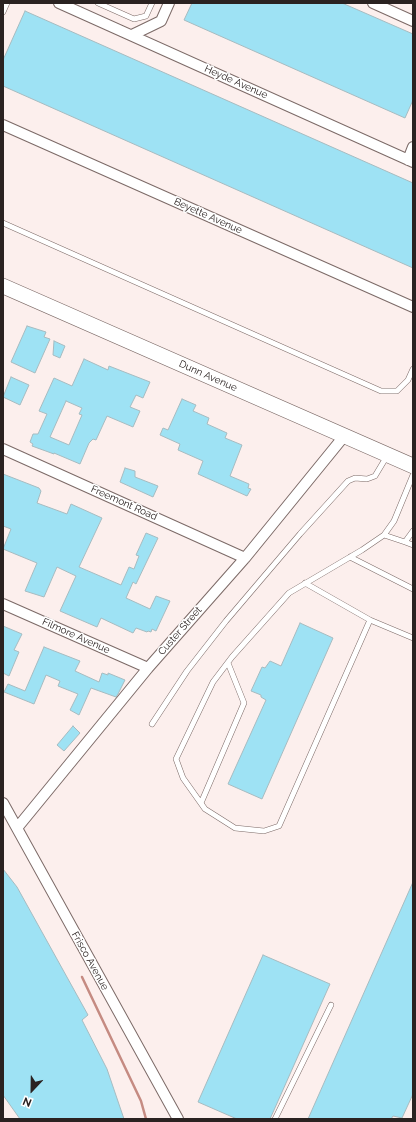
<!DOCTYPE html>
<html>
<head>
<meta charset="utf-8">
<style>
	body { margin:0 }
	#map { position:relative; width:416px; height:1122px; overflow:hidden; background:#fcefed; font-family:Raleway,sans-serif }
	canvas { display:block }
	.frame { position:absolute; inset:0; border:4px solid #2a2221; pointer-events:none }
	.north { position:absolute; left:12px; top:1070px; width:40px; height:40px; -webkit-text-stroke:3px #fff; paint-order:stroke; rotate:202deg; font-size:11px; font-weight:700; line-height:16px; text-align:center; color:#2a2221 }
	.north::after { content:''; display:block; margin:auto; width:14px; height:18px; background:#2a2221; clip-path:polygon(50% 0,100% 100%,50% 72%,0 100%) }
</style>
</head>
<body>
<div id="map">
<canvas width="416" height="1122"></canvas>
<div class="frame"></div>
<div class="north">N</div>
</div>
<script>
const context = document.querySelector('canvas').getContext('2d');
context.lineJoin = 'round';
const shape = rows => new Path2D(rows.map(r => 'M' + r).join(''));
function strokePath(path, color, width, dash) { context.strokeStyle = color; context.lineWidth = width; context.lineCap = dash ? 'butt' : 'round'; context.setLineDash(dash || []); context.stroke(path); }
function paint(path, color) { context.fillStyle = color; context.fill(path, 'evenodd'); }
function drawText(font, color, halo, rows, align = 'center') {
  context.font = font + ' Raleway,sans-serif'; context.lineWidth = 3; context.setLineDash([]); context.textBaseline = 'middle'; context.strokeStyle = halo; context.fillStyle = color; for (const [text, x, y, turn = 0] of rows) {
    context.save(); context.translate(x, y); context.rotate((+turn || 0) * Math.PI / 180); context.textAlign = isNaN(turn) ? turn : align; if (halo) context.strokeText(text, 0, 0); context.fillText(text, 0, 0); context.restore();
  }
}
const stream = shape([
	[82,977,141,1101,146,1119]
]);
const building = shape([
	[192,3,342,3,413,34,413,100,405,118,184,20,192,3],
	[25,11,413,183,413,268,3,86,3,60,25,11],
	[27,326,46,332,44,337,50,339,35,373,11,362,27,326],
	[54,341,65,346,60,358,53,355,54,341],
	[84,359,108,370,109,366,150,382,143,398,136,395,130,407,140,411,133,427,107,416,96,440,93,439,89,443,80,464,54,453,54,454,32,446,33,444,30,442,33,434,38,434,47,414,39,411,54,378,72,386,84,359],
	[66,401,82,408,79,414,82,415,69,445,50,437,66,401],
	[11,377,29,385,20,405,3,397,11,377],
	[182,399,196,405,193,411,209,418,207,424,227,433,225,438,242,445,230,476,249,484,248,488,251,489,247,496,198,474,203,461,178,450,180,444,160,435,163,428,168,430,182,399],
	[125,468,135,471,135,477,158,486,153,497,120,482,125,468],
	[3,474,39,488,41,491,37,503,67,514,71,504,102,518,79,567,121,585,129,567,134,569,139,556,136,555,146,533,158,538,136,584,133,582,126,598,150,609,156,596,170,601,156,631,152,629,151,632,148,631,147,632,136,628,133,633,101,618,97,627,60,611,76,576,57,567,44,597,25,591,37,563,3,549,11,529,3,526,3,474],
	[300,623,333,638,262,799,228,784,266,700,261,697,261,695,251,691,262,667,265,668,270,661,281,666,300,623],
	[3,626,22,634,14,650,19,652,9,676,3,673,3,626],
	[44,647,80,661,75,671,99,682,102,673,108,675,108,673,125,680,118,694,116,697,91,688,79,715,70,710,78,694,58,686,60,681,46,675,34,704,4,692,8,684,25,691,44,647],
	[73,726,80,733,64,751,57,745,73,726],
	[3,869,17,887,88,1015,82,1020,107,1069,124,1119,20,1119,3,1095,3,869],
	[413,882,413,1094,402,1118,393,1116,391,1119,308,1119,413,882],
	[263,955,330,984,270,1119,237,1119,198,1102,263,955]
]);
const lane = shape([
	[98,3,134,19,146,16,152,3],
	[3,12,7,3],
	[3,223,381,391,397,391,408,380,413,369],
	[384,535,405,542,413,531],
	[405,542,413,545],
	[350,557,413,589],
	[305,583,370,620,413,638],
	[370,620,279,826,264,831,235,828,205,809,183,778,176,759,213,682,232,657,289,593,362,550,384,535,394,521,413,475],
	[152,724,187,671,226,621,300,534,348,481,355,478,367,479,375,476,387,456],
	[201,803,244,703,228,663],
	[275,1119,331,1005]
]);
const street = shape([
	[59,3,413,162],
	[373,3,413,21],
	[132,35,161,21,169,3],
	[3,125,413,307],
	[408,160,413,147],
	[3,449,245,558],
	[3,604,148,668],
	[3,803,178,1119],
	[17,828,148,668,245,558,345,435]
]);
const secondary = shape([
	[3,286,413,466]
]);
const streetNames = [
	["Heyde Avenue",236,82,24],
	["Beyette Avenue",208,216,24],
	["Dunn Avenue",208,376,24],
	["Freemont Road",124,503,24],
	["Custer Street",180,631,-49],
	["Filmore Avenue",76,636,24],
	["Frisco Avenue",90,961,61]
];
strokePath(stream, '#c58b82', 2.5);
paint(building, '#9ee2f4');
strokePath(building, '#a6bbc0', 1);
strokePath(lane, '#7c6a67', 6);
strokePath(street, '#7c6a67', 12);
strokePath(secondary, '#7c6a67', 16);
strokePath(lane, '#fff', 5);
strokePath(street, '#fff', 10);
strokePath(secondary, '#fff', 15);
drawText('10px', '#2a2221', '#fff', streetNames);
</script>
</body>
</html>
